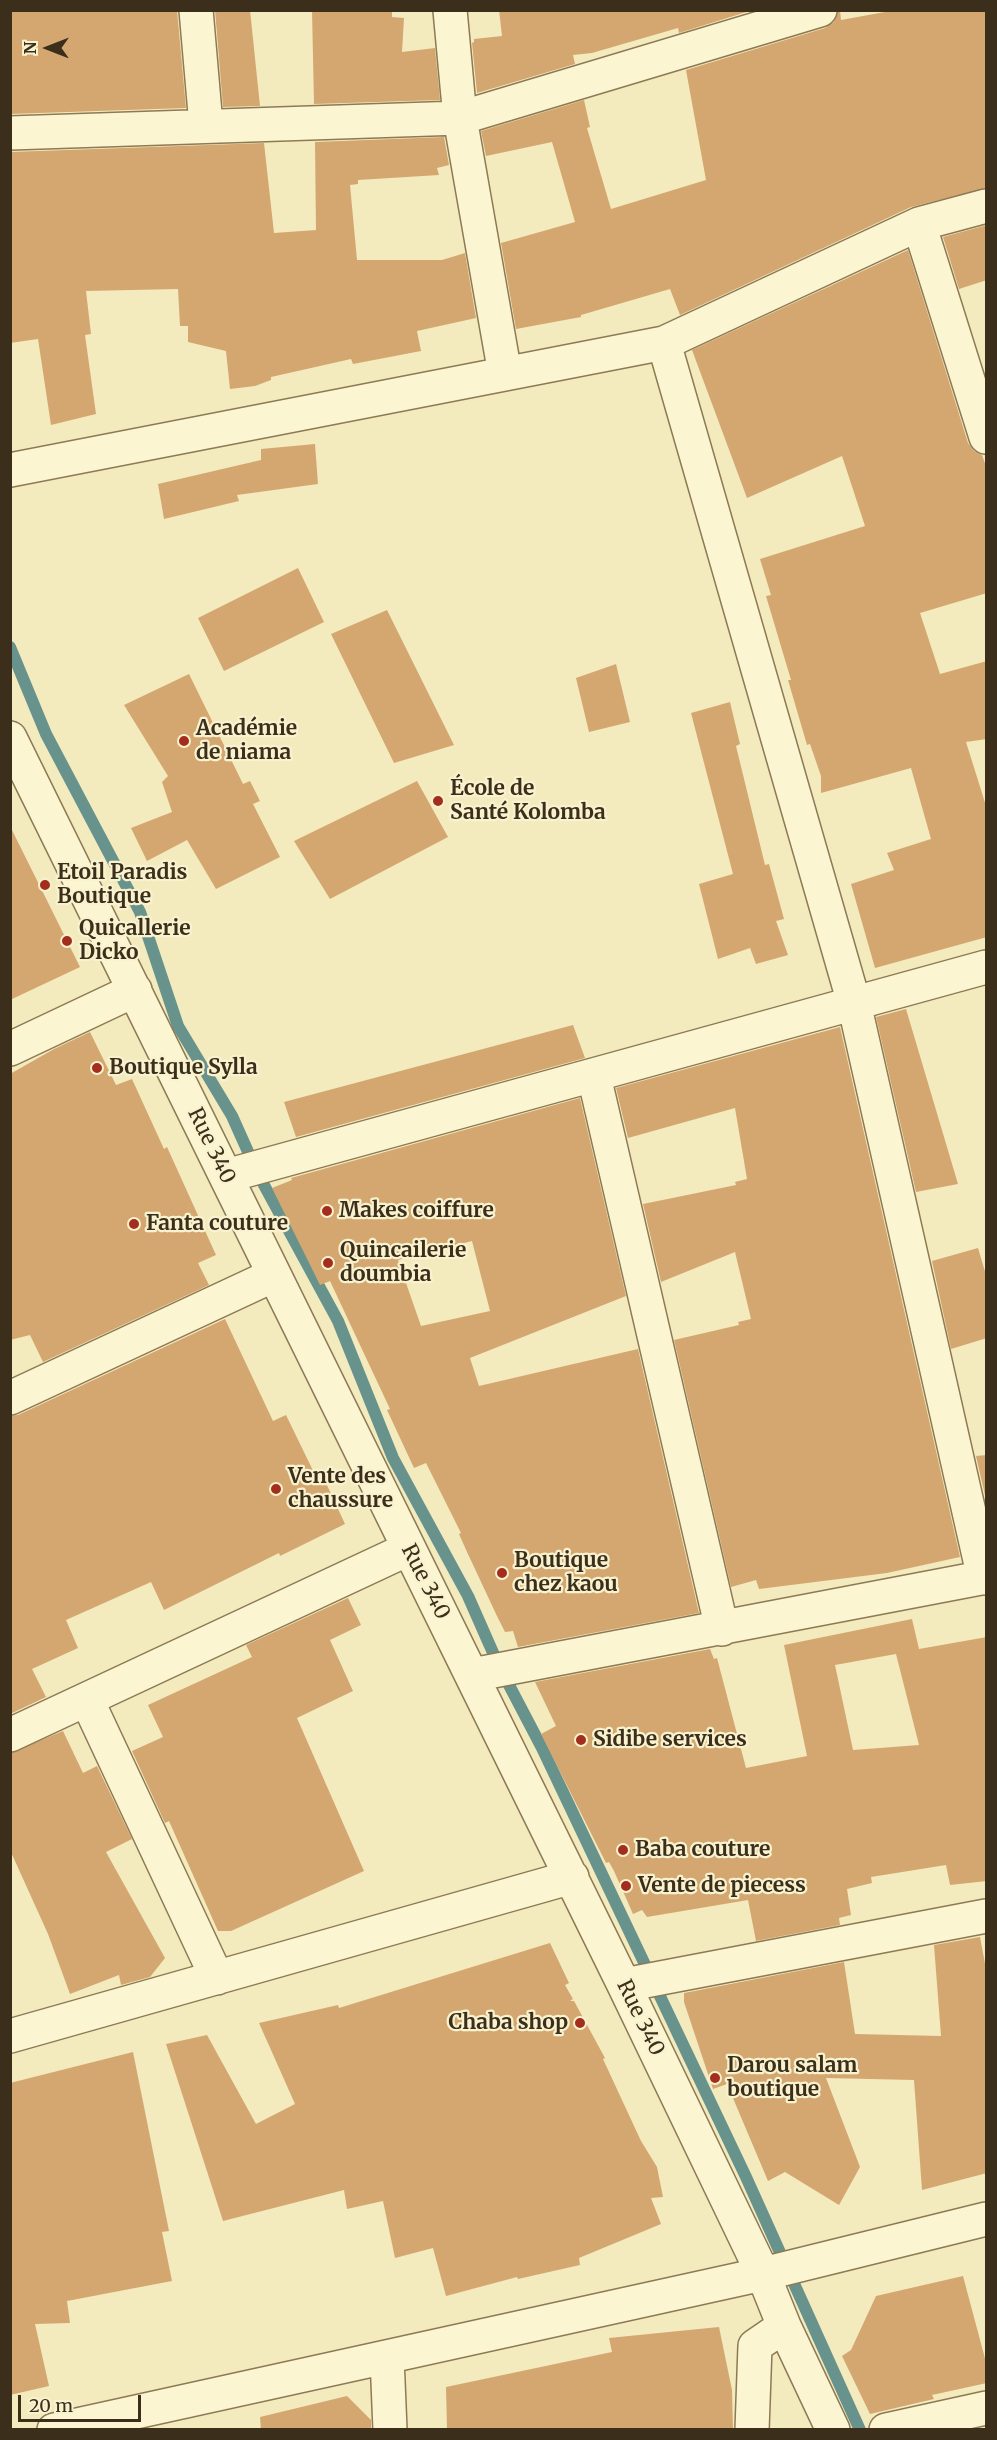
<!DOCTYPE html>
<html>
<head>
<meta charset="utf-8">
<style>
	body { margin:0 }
	#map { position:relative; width:997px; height:2440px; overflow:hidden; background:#f3eabe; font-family:Merriweather,serif }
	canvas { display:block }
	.frame { position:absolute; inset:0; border:12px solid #3b2e1b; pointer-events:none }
	.north { position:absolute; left:18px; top:18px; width:60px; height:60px; -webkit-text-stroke:4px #f9f2cf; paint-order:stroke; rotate:270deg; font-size:16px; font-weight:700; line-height:24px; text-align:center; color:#3b2e1b }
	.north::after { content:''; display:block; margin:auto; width:21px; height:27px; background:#3b2e1b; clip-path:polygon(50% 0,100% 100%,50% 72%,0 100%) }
	.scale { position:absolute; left:18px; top:2395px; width:123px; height:27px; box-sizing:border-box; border:3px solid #3b2e1b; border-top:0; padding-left:8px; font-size:18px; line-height:21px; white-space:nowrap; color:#3b2e1b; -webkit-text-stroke:4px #f9f2cf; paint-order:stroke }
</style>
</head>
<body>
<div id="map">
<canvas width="997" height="2440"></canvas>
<div class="frame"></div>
<div class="north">N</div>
<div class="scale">20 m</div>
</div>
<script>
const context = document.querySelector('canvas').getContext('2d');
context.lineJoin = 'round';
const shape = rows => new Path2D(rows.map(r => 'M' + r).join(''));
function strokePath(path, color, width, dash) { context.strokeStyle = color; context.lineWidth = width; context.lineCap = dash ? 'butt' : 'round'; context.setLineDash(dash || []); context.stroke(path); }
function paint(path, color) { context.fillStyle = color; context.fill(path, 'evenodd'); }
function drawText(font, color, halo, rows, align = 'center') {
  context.font = font + ' Merriweather,serif'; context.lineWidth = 4.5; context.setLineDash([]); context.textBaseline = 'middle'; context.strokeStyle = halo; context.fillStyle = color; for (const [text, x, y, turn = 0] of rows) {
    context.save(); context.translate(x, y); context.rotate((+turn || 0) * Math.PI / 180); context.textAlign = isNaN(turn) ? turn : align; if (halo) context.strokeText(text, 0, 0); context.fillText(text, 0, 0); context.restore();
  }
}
const stream = shape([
	[10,647,46,734,140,912,178,1026,232,1116,258,1174,338,1321,393,1458,468,1596,498,1664,542,1748,746,2177,860,2430]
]);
const building = shape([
	[10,10,177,10,186,108,10,114],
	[215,10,250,10,260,106,223,107],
	[312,10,392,10,392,17,404,18,402,52,435,48,440,100,314,104],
	[499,10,753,10,679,33,678,28,592,53,573,55,575,64,477,93,472,43,474,42,474,39,502,36],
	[838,10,840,10,841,20,896,10,987,10,987,188,911,207,680,315,670,289,581,315,581,317,516,329,501,243,575,222,552,142,486,156,481,131,584,100,590,127,587,128,611,209,706,180,686,70,825,28,834,22],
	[444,137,449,165,437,168,439,175,358,180,358,184,350,185,357,260,442,260,465,253,476,318,417,331,421,351,353,364,351,359,271,377,271,380,255,386,230,389,226,351,188,342,188,326,180,326,178,289,86,291,91,334,85,335,96,414,51,425,38,339,10,343,10,152,264,143,274,233,316,230,315,142],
	[987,225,987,280,959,289,943,237],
	[908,250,968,443,974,451,982,455,987,469,987,593,920,613,940,674,987,661,987,739,966,742,987,809,987,937,875,968,851,884,894,870,887,853,931,839,911,768,821,793,821,776,810,744,807,745,788,680,791,680,766,596,771,595,760,559,865,526,842,456,747,498,692,350],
	[315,444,318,484,237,495,239,501,164,519,158,484,261,460,261,449],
	[298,568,324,622,224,671,198,618],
	[387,610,454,745,394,763,331,634],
	[616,664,630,722,589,732,576,678],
	[189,674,243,784,250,781,260,801,253,804,280,857,216,889,187,840,147,861,131,828,172,812,162,782,168,776,124,705],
	[730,702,740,744,736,746,765,865,769,864,784,919,776,921,788,955,756,964,750,948,718,959,699,884,733,874,691,713],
	[417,781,448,837,330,899,294,841],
	[10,826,80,967,10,1000],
	[906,1009,958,1184,916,1192,876,1017],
	[573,1025,585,1058,296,1137,284,1102],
	[840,1027,960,1557,887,1573,759,1589,756,1580,731,1587,674,1340,739,1325,738,1322,751,1319,735,1252,661,1282,643,1204,736,1185,735,1182,747,1179,735,1108,628,1138,616,1088],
	[90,1032,116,1085,132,1079,164,1149,167,1147,216,1255,198,1263,209,1285,43,1362,30,1335,10,1340,10,1074,54,1049],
	[580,1098,626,1296,470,1358,479,1386,638,1349,699,1613,518,1647,513,1631,505,1632,496,1614,467,1552,459,1534,461,1533,426,1463,414,1468,387,1410,390,1409,330,1281,320,1285,272,1188,292,1180,291,1178],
	[472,1241,490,1311,421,1326,398,1260],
	[978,1248,987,1278,987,1338,951,1349,932,1261],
	[225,1319,273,1421,286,1415,320,1485,326,1483,345,1524,280,1556,279,1553,164,1610,151,1582,66,1620,78,1648,32,1669,46,1697,10,1714,10,1416,18,1415],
	[987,1455,987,1504,976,1456],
	[348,1598,361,1625,330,1640,353,1691,297,1718,364,1871,231,1931,218,1931,169,1821,165,1823,132,1751,163,1737,148,1705,252,1657,246,1645],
	[912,1619,919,1649,987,1637,987,1881,950,1885,946,1865,871,1877,872,1883,847,1889,851,1915,839,1918,840,1925,756,1941,748,1900,647,1917,642,1910,633,1914,614,1871,609,1862,606,1863,541,1734,556,1726,535,1682,710,1649,714,1659,717,1658,746,1768,807,1756,784,1645],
	[896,1654,919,1745,853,1750,835,1665],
	[63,1731,83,1773,97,1766,132,1839,106,1852,165,1958,150,1977,121,1985,119,1975,70,1994,48,1934,10,1850,10,1753],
	[980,1937,987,1974,987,2173,922,2190,914,2080,826,2078,860,2167,839,2205,785,2172,768,2181,727,2084,713,2089,684,2002,684,1993,844,1962,855,2034,941,2036,934,1945],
	[550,1943,569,1983,565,1985,573,1999,570,2001,574,2001,605,2058,603,2059,641,2141,657,2167,663,2197,651,2198,661,2224,579,2258,580,2265,518,2279,517,2277,446,2296,433,2248,395,2258,383,2201,347,2209,344,2190,223,2221,166,2044,207,2035,256,2124,295,2104,259,2023,338,2005,339,2008],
	[133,2052,169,2231,162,2232,172,2281,67,2301,70,2323,35,2324,49,2386,10,2395,10,2083],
	[963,2276,987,2366,987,2383,932,2395,934,2399,870,2414,842,2356,851,2350,876,2296],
	[719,2327,732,2390,733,2430,447,2430,446,2387,612,2352,609,2338],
	[347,2396,371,2420,371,2430,261,2430,260,2417]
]);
const minor = shape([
	[196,10,206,125],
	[450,10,460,118,505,374],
	[10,133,460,118,820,10],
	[919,224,986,437],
	[664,343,854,1003,984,1578],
	[10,470,664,343,919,224,986,206],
	[10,738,624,1985,763,2274,784,2326,833,2430],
	[10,1049,135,990],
	[594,1076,722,1629],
	[226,1176,986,967],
	[10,1398,274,1275],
	[472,1675,986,1577],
	[87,1700,217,1978],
	[10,1735,408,1549],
	[624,1985,986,1916],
	[10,2036,572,1877],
	[387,2357,390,2430],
	[54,2430,763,2274,986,2219],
	[752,2430,755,2346,784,2326],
	[886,2430,986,2408]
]);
const markers = [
	[184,741,6,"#a32e1e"],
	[438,801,6,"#a32e1e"],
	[45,885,6,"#a32e1e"],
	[67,941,6,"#a32e1e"],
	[97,1068,6,"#a32e1e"],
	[327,1211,6,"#a32e1e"],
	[134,1224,6,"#a32e1e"],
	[328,1263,6,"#a32e1e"],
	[276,1489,6,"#a32e1e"],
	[502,1573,6,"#a32e1e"],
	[581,1740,6,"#a32e1e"],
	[623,1850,6,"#a32e1e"],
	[626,1886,6,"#a32e1e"],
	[580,2023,6,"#a32e1e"],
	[715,2078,6,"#a32e1e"]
];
const poiNames = [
	["Académie",196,729],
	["de niama",196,753],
	["École de",450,789],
	["Santé Kolomba",450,813],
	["Etoil Paradis",57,873],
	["Boutique",57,897],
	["Quicallerie",79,929],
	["Dicko",79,953],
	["Boutique Sylla",109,1068],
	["Makes coiffure",339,1211],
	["Fanta couture",146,1224],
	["Quincailerie",340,1251],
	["doumbia",340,1275],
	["Vente des",288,1477],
	["chaussure",288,1501],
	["Boutique",514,1561],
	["chez kaou",514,1585],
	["Sidibe services",593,1740],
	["Baba couture",635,1850],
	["Vente de piecess",638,1886],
	["Chaba shop",568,2023,"right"],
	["Darou salam",727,2066],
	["boutique",727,2090]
];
const streetNames = [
	["Rue 340",211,1146,64],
	["Rue 340",425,1582,63],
	["Rue 340",640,2018,64]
];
strokePath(stream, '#68938d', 12);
paint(building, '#d5a770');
strokePath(minor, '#8d7a55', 36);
strokePath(minor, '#fcf5d2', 33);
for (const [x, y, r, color] of markers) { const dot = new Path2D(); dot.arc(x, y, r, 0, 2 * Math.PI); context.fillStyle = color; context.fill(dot); strokePath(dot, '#f9f2cf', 2); }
drawText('bold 21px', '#3b2e1b', '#f9f2cf', poiNames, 'left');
drawText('21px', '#3b2e1b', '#f9f2cf', streetNames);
</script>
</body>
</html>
